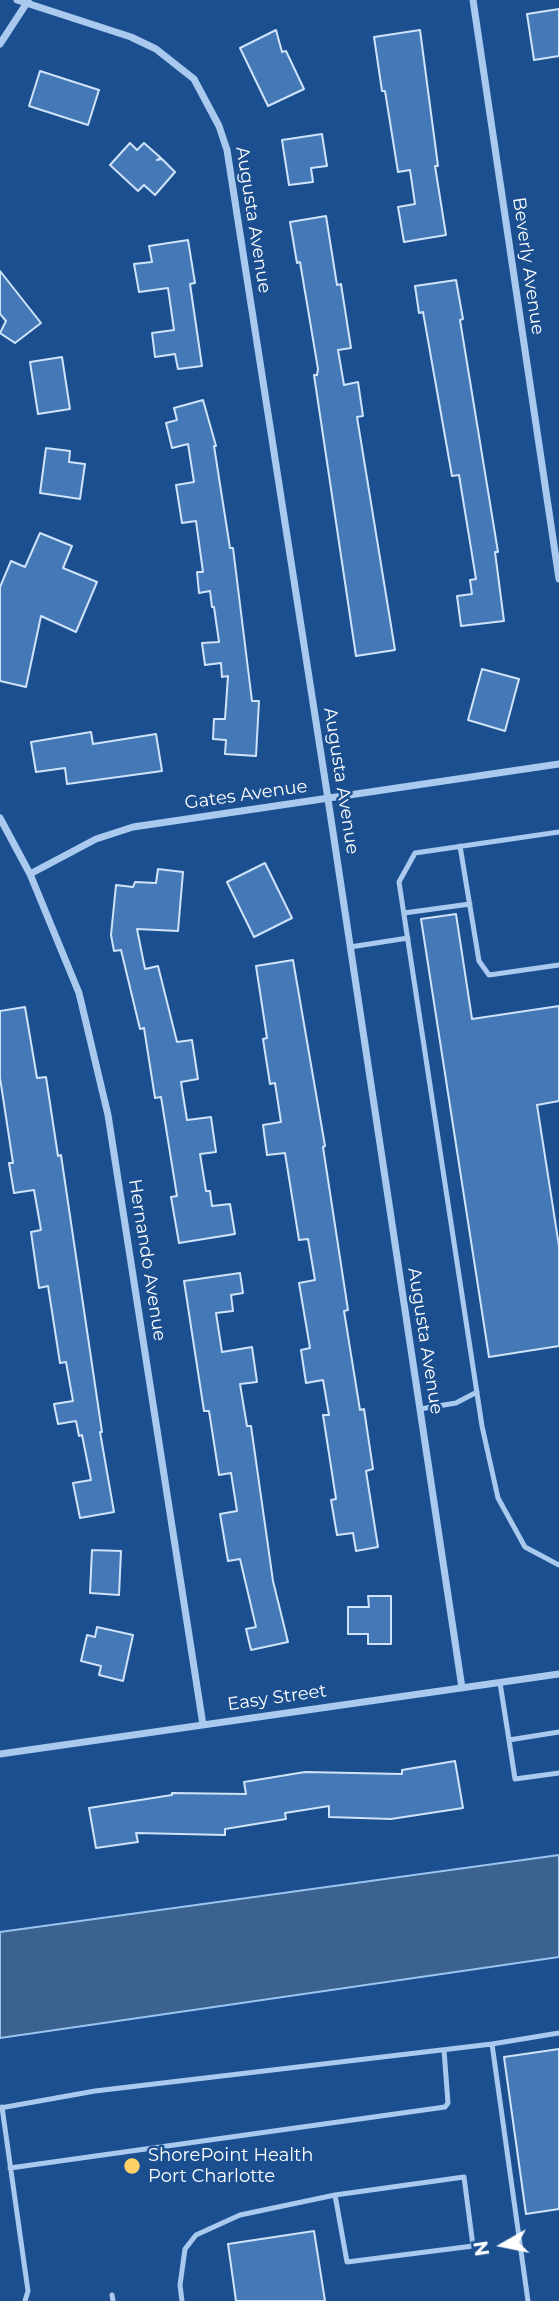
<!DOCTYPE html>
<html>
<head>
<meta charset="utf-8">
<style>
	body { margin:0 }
	#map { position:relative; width:559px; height:2301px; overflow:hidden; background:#1b4f8f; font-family:Montserrat,sans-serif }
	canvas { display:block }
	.north { position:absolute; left:468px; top:2210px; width:70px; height:70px; -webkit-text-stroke:5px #1b4f8f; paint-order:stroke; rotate:261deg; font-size:19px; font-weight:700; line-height:28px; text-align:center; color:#fff }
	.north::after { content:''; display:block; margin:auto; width:24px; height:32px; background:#fff; clip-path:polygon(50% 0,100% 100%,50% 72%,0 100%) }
</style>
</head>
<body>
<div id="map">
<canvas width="559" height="2301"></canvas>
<div class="north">N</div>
</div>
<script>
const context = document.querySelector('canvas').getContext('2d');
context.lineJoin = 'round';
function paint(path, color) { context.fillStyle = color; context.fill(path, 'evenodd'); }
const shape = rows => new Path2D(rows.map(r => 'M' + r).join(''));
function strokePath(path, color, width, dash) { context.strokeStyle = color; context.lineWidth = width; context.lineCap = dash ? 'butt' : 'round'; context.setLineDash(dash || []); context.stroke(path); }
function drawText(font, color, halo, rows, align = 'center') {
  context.font = font + ' Montserrat,sans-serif'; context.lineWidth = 5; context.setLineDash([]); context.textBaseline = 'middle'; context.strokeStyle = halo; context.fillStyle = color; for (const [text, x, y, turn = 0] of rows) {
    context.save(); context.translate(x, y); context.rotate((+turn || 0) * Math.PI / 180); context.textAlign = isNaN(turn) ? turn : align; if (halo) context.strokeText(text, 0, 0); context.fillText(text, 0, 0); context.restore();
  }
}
const water = shape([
	[559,1855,559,1957,0,2038,0,1932,559,1855]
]);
const building = shape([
	[559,9,559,56,534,60,527,14,559,9],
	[276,30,282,52,286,51,304,89,268,106,240,48,276,30],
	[420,30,438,166,435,166,446,235,404,242,398,207,415,204,410,170,398,172,385,91,382,91,374,37,420,30],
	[40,71,99,90,88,125,29,106,40,71],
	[322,134,327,166,311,168,313,182,289,185,282,140,322,134],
	[130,143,137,150,144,143,161,158,157,160,162,159,175,172,155,195,144,185,138,191,110,165,130,143],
	[326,216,337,285,341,284,351,348,338,350,344,385,358,382,363,416,357,417,395,650,356,656,314,375,317,375,318,369,300,262,297,263,290,222,326,216],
	[188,240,195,283,190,284,202,366,178,369,175,354,155,357,152,333,174,330,168,288,139,292,134,264,152,262,149,246,188,240],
	[0,271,41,323,15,343,0,333,6,321,0,314,0,271],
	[456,280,463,319,460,320,498,552,495,552,504,621,461,626,457,596,472,594,470,580,476,579,459,475,452,476,423,312,419,313,415,286,456,280],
	[62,357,70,409,38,414,30,362,62,357],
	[203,400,216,446,214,446,230,548,233,548,252,701,259,701,256,756,225,754,226,740,213,739,214,719,225,719,228,676,222,677,221,663,205,665,202,643,219,642,214,607,212,607,210,591,199,593,197,572,203,572,196,521,182,523,176,485,194,482,188,444,172,448,166,423,177,420,174,408,203,400],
	[46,448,70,451,69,462,85,464,80,499,40,493,46,448],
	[40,533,72,546,63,568,97,582,76,632,41,616,26,687,0,681,0,587,11,561,25,567,40,533],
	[482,669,519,679,505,731,468,720,482,669],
	[91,732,93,744,156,734,162,771,67,784,65,768,36,772,31,742,91,732],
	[265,863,292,918,254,937,227,882,265,863],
	[158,869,183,872,178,931,137,929,145,969,158,966,177,1042,192,1040,198,1079,181,1082,187,1120,211,1117,216,1152,200,1154,206,1191,210,1191,212,1206,230,1204,235,1234,179,1243,171,1197,177,1196,161,1097,155,1098,144,1028,140,1029,121,950,114,951,111,935,116,885,133,887,135,882,156,883,158,869],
	[456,914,472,1019,559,1006,559,1101,537,1105,559,1246,559,1346,489,1357,421,919,456,914],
	[293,960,325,1146,323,1147,348,1310,344,1311,360,1410,364,1409,373,1469,366,1471,378,1547,356,1551,353,1533,337,1535,331,1500,336,1499,323,1415,329,1415,323,1380,306,1383,301,1350,310,1348,299,1283,315,1280,308,1239,299,1240,285,1153,267,1155,263,1125,281,1122,275,1083,270,1084,263,1039,267,1038,256,966,293,960],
	[25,1007,37,1078,46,1077,58,1156,61,1155,102,1432,100,1432,114,1512,80,1518,73,1483,91,1480,82,1435,79,1436,76,1421,58,1424,54,1404,73,1401,66,1362,60,1363,48,1286,39,1288,31,1232,41,1230,34,1190,14,1193,9,1163,13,1163,0,1078,0,1011,25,1007],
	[240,1273,243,1293,231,1295,233,1311,216,1313,222,1352,252,1347,257,1382,240,1384,247,1426,251,1426,273,1581,288,1642,251,1650,246,1629,256,1627,240,1559,228,1561,220,1514,237,1511,231,1473,219,1475,209,1411,204,1411,184,1281,240,1273],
	[92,1550,121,1551,119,1595,90,1593,92,1550],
	[368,1596,391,1596,391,1644,368,1644,368,1634,348,1634,348,1607,369,1607,368,1596],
	[97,1627,133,1635,123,1681,99,1675,101,1666,81,1661,87,1635,95,1637,97,1627],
	[455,1761,463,1808,391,1819,329,1817,329,1806,285,1813,286,1819,225,1829,225,1835,136,1833,138,1842,96,1848,89,1808,172,1795,172,1793,246,1794,244,1782,305,1772,402,1774,402,1770,455,1761],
	[559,2049,559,2209,526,2214,504,2057,559,2049],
	[314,2231,325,2301,236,2301,228,2244,314,2231]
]);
const service = shape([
	[559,832,415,853,399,882,482,1426,498,1498,525,1547,559,1565],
	[460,846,479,961,489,975,559,965],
	[404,913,470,904],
	[350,947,408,938],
	[420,1409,456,1403,477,1392],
	[500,1683,509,1740,559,1732],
	[509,1740,515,1779,559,1773],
	[492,2044,528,2301],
	[2,2107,28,2291,25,2301],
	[0,2108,95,2091,492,2044,559,2033],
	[10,2168,445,2107,448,2103,444,2050],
	[112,2295,113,2301],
	[182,2301,180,2285,185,2249,196,2235,240,2215,335,2195,347,2262,473,2246,464,2177,335,2195]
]);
const minor = shape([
	[17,0,131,37,156,49,194,79,219,126,227,150,328,799,462,1688],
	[473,0,559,579],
	[0,44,28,1],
	[0,818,30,874,79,993,108,1115,203,1725],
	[30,874,96,839,133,827,559,764],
	[0,1754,559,1674]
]);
const markers = [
	[132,2166,9,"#ffd166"]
];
const streetNames = [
	["Augusta Avenue",253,220,81],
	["Beverly Avenue",528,266,82],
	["Augusta Avenue",341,781,81],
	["Gates Avenue",246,795,-8],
	["Hernando Avenue",147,1260,81],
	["Augusta Avenue",425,1341,81],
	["Easy Street",277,1698,-8]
];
const poiNames = [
	["ShorePoint Health",148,2156],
	["Port Charlotte",148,2177]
];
paint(water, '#3c6290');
strokePath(water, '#9cc4f0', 2);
paint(building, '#4478b7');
strokePath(building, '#cfe3fa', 2);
strokePath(service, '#a9c9ee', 5);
strokePath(minor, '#a9c9ee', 7);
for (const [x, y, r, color] of markers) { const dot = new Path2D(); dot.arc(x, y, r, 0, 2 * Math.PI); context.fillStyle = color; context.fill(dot); strokePath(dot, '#1b4f8f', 2.5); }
drawText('18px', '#fff', '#1b4f8f', streetNames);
drawText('18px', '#fff', '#1b4f8f', poiNames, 'left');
</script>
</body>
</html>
